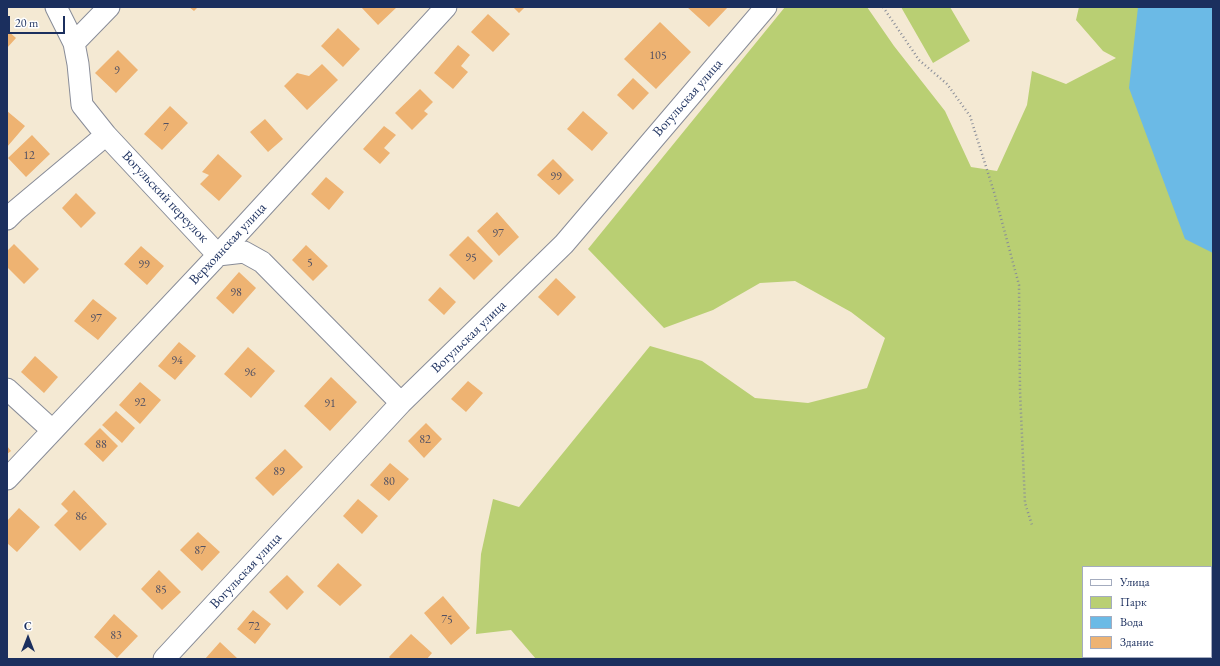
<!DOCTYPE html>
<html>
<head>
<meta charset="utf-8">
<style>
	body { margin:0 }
	#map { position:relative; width:1220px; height:666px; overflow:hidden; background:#f4e9d3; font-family:"EB Garamond",serif }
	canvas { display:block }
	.frame { position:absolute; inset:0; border:8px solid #1b2f5e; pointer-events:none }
	.legend { position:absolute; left:1082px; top:566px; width:130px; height:92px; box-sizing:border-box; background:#fff; border:1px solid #a4acbf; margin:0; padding:5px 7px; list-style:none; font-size:12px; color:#1b2f5e }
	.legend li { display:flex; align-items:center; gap:8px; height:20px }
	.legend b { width:20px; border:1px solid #a4acbf }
	.north { position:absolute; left:8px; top:618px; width:40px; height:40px; -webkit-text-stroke:3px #fff; paint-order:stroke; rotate:0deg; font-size:11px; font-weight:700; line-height:16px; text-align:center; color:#1b2f5e }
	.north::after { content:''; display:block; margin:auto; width:14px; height:18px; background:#1b2f5e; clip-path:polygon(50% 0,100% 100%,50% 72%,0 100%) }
	.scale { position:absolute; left:8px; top:16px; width:57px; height:18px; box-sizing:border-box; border:2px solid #1b2f5e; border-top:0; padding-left:5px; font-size:12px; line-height:14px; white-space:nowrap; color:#1b2f5e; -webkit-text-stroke:3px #fff; paint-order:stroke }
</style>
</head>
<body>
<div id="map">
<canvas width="1220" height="666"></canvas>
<div class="frame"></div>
<ul class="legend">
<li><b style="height:5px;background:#fff"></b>Улица</li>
<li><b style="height:11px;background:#b9cf73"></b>Парк</li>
<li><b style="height:11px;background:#6bbae6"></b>Вода</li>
<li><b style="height:11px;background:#eeb372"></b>Здание</li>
</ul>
<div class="north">С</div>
<div class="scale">20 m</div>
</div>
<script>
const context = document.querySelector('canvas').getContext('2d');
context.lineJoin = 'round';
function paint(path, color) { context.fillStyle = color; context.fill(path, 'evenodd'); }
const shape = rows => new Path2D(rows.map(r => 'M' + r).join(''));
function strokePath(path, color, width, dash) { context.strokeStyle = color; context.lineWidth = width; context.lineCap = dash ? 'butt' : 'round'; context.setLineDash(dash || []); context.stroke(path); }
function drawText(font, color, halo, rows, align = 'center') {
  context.font = font + ' "EB Garamond",serif'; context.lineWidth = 3; context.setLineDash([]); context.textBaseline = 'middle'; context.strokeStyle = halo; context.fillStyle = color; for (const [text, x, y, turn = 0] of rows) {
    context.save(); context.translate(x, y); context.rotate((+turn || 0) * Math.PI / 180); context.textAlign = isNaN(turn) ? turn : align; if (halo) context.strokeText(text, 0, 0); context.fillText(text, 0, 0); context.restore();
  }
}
const green = shape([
	[785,7,867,7,894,46,945,111,971,167,997,171,1027,105,1032,71,1066,84,1116,58,1103,51,1076,20,1079,7,1213,7,1213,659,536,659,511,630,476,634,481,554,493,499,519,507,650,346,702,361,755,398,808,403,867,388,885,338,851,312,795,281,760,283,713,310,664,328,588,249],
	[1083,567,1211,567,1211,657,1083,657],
	[901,7,950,7,970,41,933,63]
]);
const water = shape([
	[1138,7,1213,7,1213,253,1185,239,1129,88]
]);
const building = shape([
	[189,7,198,7,194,11],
	[361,7,397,7,378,25],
	[513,7,525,7,519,13],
	[687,7,728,7,709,27],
	[488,14,510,34,493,52,471,32],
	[660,22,691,52,656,89,624,59],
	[338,28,360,49,343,67,321,46],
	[7,30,16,38,7,48],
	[458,45,470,55,461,66,468,72,453,89,434,73],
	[118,50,138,70,116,93,95,73],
	[322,64,338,80,307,110,284,86,297,73,309,76],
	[633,78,649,93,633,110,617,95],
	[420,89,433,102,424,111,428,114,412,130,395,113],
	[170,106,188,123,162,150,144,134],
	[7,111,25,126,7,147],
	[583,111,608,133,592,151,567,129],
	[265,119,283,139,268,152,250,132],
	[384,126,396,135,384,148,390,153,380,164,363,149],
	[32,135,50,154,26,177,8,158],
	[218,154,242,176,219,201,200,184,209,175,202,172],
	[553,159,574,180,559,195,537,175],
	[326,177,344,192,329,210,311,194],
	[76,193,96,213,81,228,62,208],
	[497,212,519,237,499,256,477,231],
	[468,236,493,261,474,280,449,255],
	[14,244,39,269,24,284,7,267,7,251],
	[306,245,328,266,313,281,292,260],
	[141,246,164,266,147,285,124,264],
	[239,272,256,288,233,314,216,298],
	[556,278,576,297,558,316,538,297],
	[440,287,456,302,444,315,428,300],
	[93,299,117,318,98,340,74,321],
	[179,342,196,356,175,380,158,366],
	[248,347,275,371,251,398,224,374],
	[35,356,58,377,44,393,21,372],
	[331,377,357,402,330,431,304,406],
	[468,381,483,393,466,412,451,399],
	[140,382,161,400,140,424,119,405],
	[116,411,135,428,122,443,102,425],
	[426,423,442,439,424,458,408,441],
	[100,428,118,446,103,462,84,444],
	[7,446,11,451,7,454],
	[285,449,303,467,273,496,255,478],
	[390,463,409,479,389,501,370,485],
	[74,490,107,524,80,551,54,525,68,511,61,504],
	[358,499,378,516,362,534,343,516],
	[19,508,40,527,17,552,7,543,7,521],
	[198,532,220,552,202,571,180,550],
	[338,563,362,585,340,606,317,586],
	[159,570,181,592,162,610,141,589],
	[287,575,304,592,287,610,269,592],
	[443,596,470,628,451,645,424,613],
	[253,610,271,624,255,644,237,629],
	[114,614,138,636,117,658,94,637],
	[411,634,432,653,427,659,391,659,389,657],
	[220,642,238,659,205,659]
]);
const path = shape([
	[883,7,919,60,947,84,970,116,994,192,1019,285,1020,391,1025,503,1032,525]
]);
const minor = shape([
	[56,7,74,43,78,64,82,105,106,135,218,255,244,252,262,262,401,403],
	[74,43,109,7],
	[7,219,14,212,106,135],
	[7,389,52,430],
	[7,479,218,255,446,7],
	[164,659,401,403,564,244,766,7]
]);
const numberNames = [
	["105",658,56],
	["9",117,71],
	["7",166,128],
	["12",29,156],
	["99",556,177],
	["97",498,234],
	["95",471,258],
	["5",310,263],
	["99",144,265],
	["98",236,293],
	["97",96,319],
	["94",177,361],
	["96",250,373],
	["92",140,403],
	["91",330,404],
	["82",425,440],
	["88",101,445],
	["89",279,472],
	["80",389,482],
	["86",81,517],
	["87",200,551],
	["85",161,590],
	["75",447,620],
	["72",254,627],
	["83",116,636]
];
const streetNames = [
	["Вогульская улица",688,98,-49],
	["Вогульский переулок",165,197,47],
	["Верхоянская улица",228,244,-47],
	["Вогульская улица",469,337,-44],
	["Вогульская улица",246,571,-47]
];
paint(green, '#b9cf73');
paint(water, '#6bbae6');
paint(building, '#eeb372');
strokePath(minor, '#888c98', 23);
strokePath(path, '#888c98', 2.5, [1, 3]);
strokePath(minor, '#fff', 21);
drawText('12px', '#505063', null, numberNames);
drawText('14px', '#1b2f5e', '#fff', streetNames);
</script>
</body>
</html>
